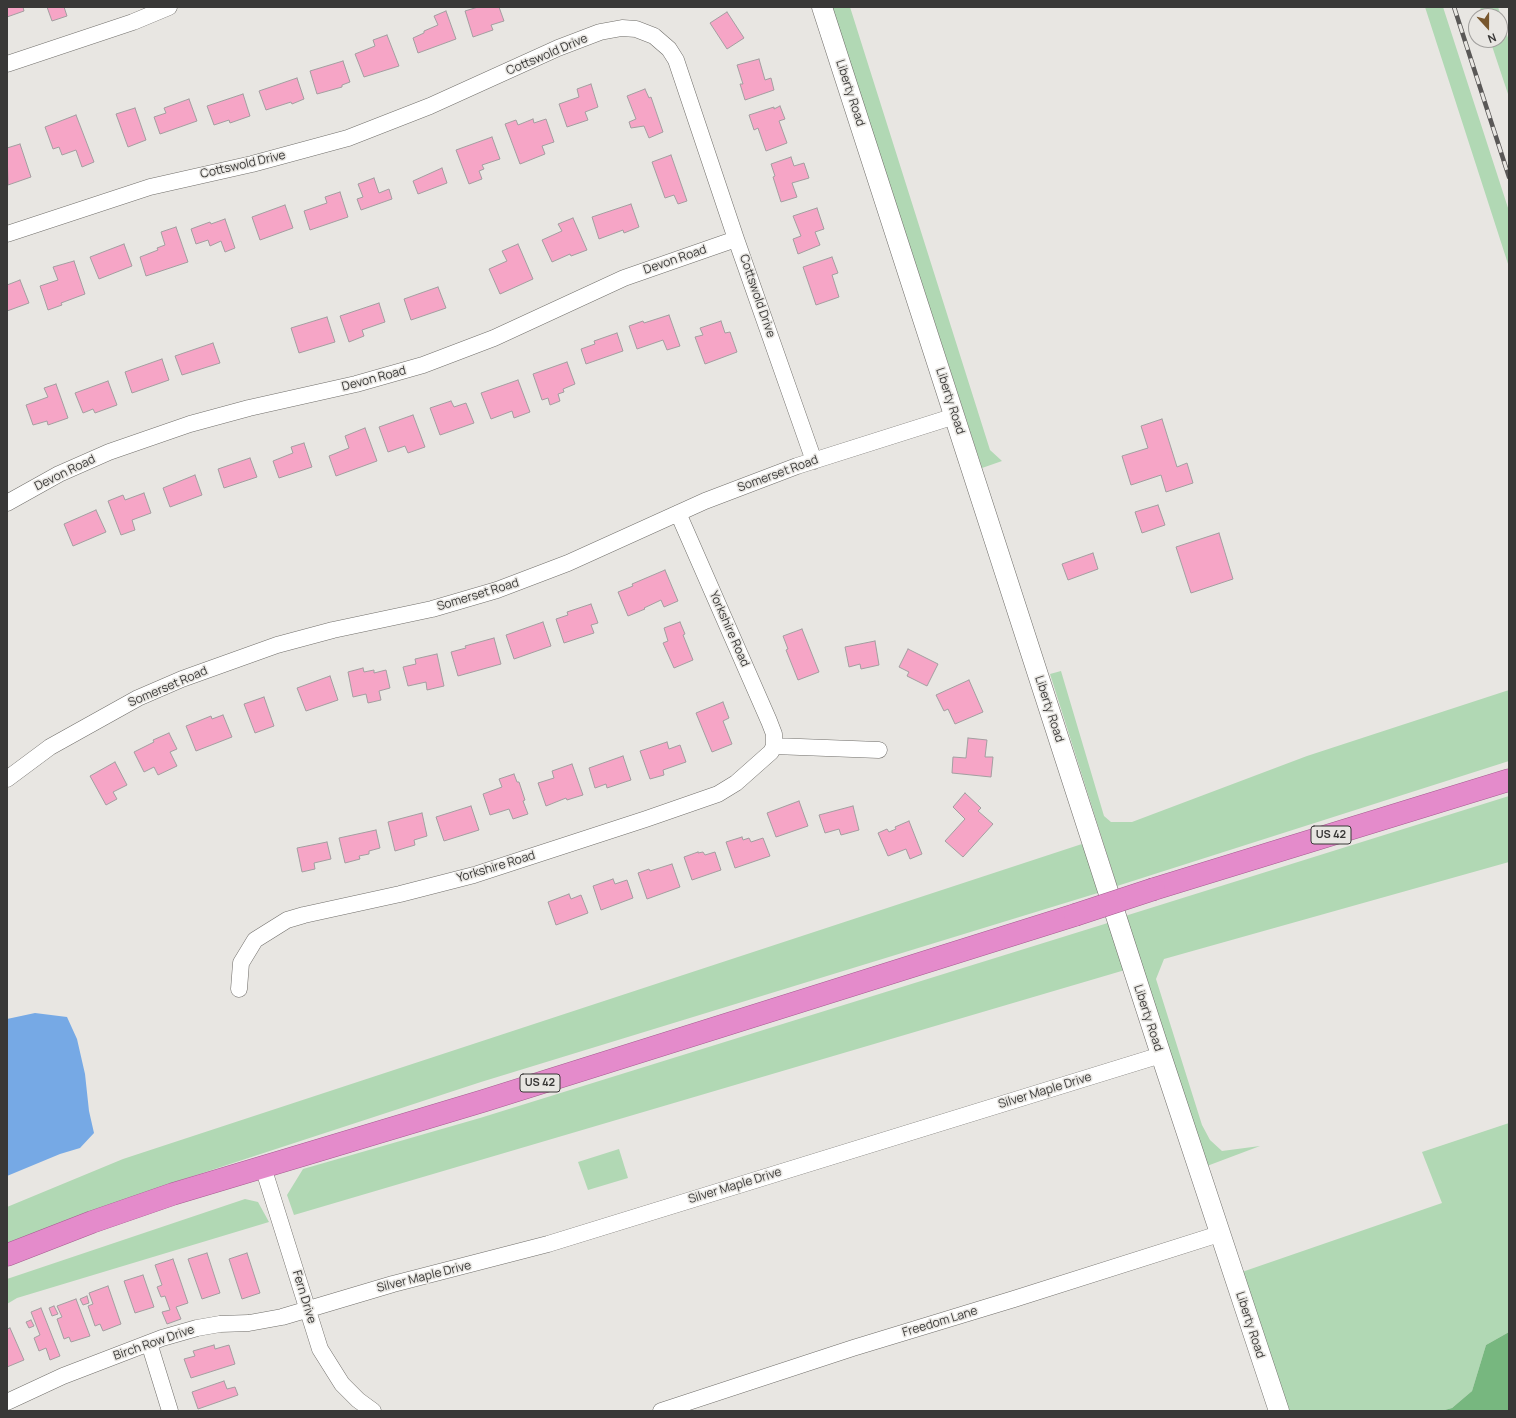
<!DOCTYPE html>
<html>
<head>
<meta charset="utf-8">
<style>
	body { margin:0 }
	#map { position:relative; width:1516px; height:1418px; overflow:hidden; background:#e8e6e2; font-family:Manrope,sans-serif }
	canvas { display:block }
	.frame { position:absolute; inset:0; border:8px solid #393837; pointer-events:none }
	.north { position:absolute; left:1468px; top:8px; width:40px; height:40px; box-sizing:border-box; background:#e8e6e2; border:1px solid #a2a09e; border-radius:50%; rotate:159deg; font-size:11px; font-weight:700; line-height:16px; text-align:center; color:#393837 }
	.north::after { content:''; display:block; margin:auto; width:14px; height:18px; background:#78572e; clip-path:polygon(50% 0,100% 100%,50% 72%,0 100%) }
</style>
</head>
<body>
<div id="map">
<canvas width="1516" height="1418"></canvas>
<div class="frame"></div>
<div class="north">N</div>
</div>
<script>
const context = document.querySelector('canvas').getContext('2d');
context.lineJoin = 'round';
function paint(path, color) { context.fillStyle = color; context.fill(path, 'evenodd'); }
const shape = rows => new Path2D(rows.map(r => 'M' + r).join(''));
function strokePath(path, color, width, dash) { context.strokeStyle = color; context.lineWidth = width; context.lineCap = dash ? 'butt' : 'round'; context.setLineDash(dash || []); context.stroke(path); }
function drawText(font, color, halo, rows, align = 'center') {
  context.font = font + ' Manrope,sans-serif'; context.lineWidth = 3; context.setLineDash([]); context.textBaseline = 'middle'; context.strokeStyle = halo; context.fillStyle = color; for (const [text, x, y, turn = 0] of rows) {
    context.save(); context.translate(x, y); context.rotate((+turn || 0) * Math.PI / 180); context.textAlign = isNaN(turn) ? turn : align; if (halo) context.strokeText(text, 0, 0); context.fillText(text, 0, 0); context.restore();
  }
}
const green = shape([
	[832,7,850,7,990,450,1002,461,982,468],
	[1425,7,1443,7,1509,211,1509,267],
	[1480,7,1498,7,1509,41,1509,97,1490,40,1500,40,1500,16,1483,16],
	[1061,671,1104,816,1111,822,1132,822,1307,756,1509,690,1509,761,1117,886,1050,674],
	[1509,796,1509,862,1164,959,1156,979,1202,1125,1210,1140,1222,1151,1260,1146,1207,1166,1125,916],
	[1085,843,1101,892,481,1082,178,1181,7,1245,7,1207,123,1159],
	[1111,922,1125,970,294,1215,287,1195,303,1169,480,1118],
	[1509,1123,1509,1332,1486,1345,1472,1391,1452,1408,1441,1411,1289,1411,1242,1272,1442,1203,1422,1152],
	[619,1149,628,1178,588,1190,578,1162],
	[245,1199,258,1202,269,1222,17,1298,7,1304,7,1279]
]);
const forest = shape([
	[1509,1332,1509,1411,1441,1411,1452,1408,1472,1391,1486,1345]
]);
const water = shape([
	[35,1013,67,1017,77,1039,85,1074,89,1111,94,1133,80,1148,60,1154,7,1176,7,1019]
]);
const building = shape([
	[7,7,23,7,24,11,7,17,7,7],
	[47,7,64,7,67,16,52,21,47,7],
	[478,7,499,7,504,21,491,25,493,30,473,37,465,11,478,7],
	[446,11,456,39,418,53,413,38,424,33,424,31,438,25,434,16,446,11],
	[727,12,744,38,727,49,710,23,727,12],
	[387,35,399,66,364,77,355,54,375,46,373,40,387,35],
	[759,59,765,80,771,78,774,90,745,100,740,84,743,84,737,65,759,59],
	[343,61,350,82,342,85,342,87,317,94,310,71,343,61],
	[297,78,304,99,292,104,291,102,266,110,259,91,297,78],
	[591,84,598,107,585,112,588,120,567,127,559,104,579,97,577,89,591,84],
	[645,89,649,98,651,97,663,132,649,138,644,126,631,128,629,122,636,119,627,96,645,89],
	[243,94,250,116,230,123,229,120,214,125,207,106,243,94],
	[189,99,197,121,160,134,154,117,166,113,164,108,189,99],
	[780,106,785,119,779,121,787,143,766,151,758,128,754,130,749,115,774,107,774,109,780,106],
	[135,108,146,140,128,147,116,114,135,108],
	[76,115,94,162,82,167,76,150,62,155,59,147,53,149,45,127,76,115],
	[533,119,534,123,546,119,554,142,542,146,545,154,520,164,505,124,516,120,518,125,533,119],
	[492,137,500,159,482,165,484,169,479,171,482,179,469,184,456,150,492,137],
	[20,144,31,177,8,185,7,148,20,144],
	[671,155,687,201,678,204,674,195,665,198,652,162,671,155],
	[791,157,794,166,804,163,809,178,792,183,797,197,781,202,773,177,775,176,771,164,791,157],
	[442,168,447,183,418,194,413,181,442,168],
	[374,178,379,193,389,189,392,199,361,210,357,199,363,197,358,184,374,178],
	[340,192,348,217,310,230,304,211,327,203,325,197,340,192],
	[631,204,639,227,624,233,623,230,599,239,592,217,631,204],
	[285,205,293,228,260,240,252,217,285,205],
	[817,208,824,229,815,232,820,245,798,254,793,239,801,236,793,216,817,208],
	[573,218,587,250,571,256,570,254,552,262,542,240,562,231,558,224,573,218],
	[225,219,235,248,225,252,221,241,210,246,208,240,196,244,191,229,210,222,211,224,225,219],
	[176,227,188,262,146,276,140,257,158,250,157,248,165,245,161,232,176,227],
	[124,244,132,266,99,279,90,257,124,244],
	[518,244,533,279,500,294,489,269,507,261,502,251,518,244],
	[832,257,838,273,832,275,839,297,816,305,803,267,832,257],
	[74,261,85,294,61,303,62,305,48,310,40,286,58,280,53,267,74,261],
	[20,280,29,303,7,311,7,285,20,280],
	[438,287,446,308,411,320,404,299,438,287],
	[379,303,385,322,362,330,364,336,349,342,340,316,379,303],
	[669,315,680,346,667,350,663,340,637,349,629,326,643,321,644,323,669,315],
	[327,317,335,342,299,353,291,328,327,317],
	[721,321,725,333,730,332,737,352,705,364,695,337,703,335,700,328,721,321],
	[617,333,623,351,586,364,581,349,595,344,594,341,617,333],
	[213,343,220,363,182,375,175,356,213,343],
	[162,359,169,380,132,393,125,372,162,359],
	[567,362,575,384,563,389,564,392,558,394,560,401,550,405,548,398,542,400,533,374,567,362],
	[518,380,530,412,514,418,512,411,491,419,481,393,518,380],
	[108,381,117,405,95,413,93,409,83,413,75,393,108,381],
	[56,384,68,418,48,425,47,421,33,425,26,405,48,397,44,388,56,384],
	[451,401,454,407,466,403,474,423,440,435,430,408,451,401],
	[413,415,425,447,408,453,405,446,388,452,379,427,413,415],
	[1162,419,1177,467,1187,463,1193,483,1166,492,1161,475,1131,485,1122,456,1148,448,1141,426,1162,419],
	[365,428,377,461,336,476,329,456,349,448,345,436,365,428],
	[304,443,312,467,279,478,273,461,293,453,291,447,304,443],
	[250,458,257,477,224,488,218,469,250,458],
	[195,475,202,495,170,507,163,488,195,475],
	[144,493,151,513,132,520,135,530,121,535,108,501,123,495,125,500,144,493],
	[1158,505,1165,525,1142,533,1135,512,1158,505],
	[96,510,106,532,73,546,64,524,96,510],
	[1219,533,1233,579,1191,593,1176,547,1219,533],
	[1093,553,1098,569,1068,580,1062,564,1093,553],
	[665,570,678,601,664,607,661,600,644,608,645,609,628,616,618,592,633,586,632,584,665,570],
	[591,604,598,623,591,625,594,633,564,643,556,619,568,615,567,612,591,604],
	[543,622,551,646,514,659,506,635,543,622],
	[680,622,685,634,683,635,693,660,674,668,663,643,668,641,664,628,680,622],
	[802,629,819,672,798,680,786,650,788,649,783,636,802,629],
	[494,638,501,664,458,676,451,652,466,648,465,646,494,638],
	[875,641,879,665,861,669,860,664,849,667,845,647,875,641],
	[908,649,938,664,927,686,907,676,909,672,899,667,908,649],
	[437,654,444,686,427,690,426,682,408,686,403,667,416,664,415,659,437,654],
	[363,668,364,672,374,670,374,673,386,670,390,688,379,691,381,700,368,703,366,694,353,697,348,672,363,668],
	[330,676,338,700,306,711,297,688,330,676],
	[969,680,983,712,955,724,948,709,944,711,936,695,969,680],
	[264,697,274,726,255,733,244,704,264,697],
	[723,702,729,718,723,721,732,744,712,752,696,713,723,702],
	[223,715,232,737,196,751,186,726,211,716,212,719,223,715],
	[169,733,177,749,170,752,177,766,158,775,154,767,144,772,134,752,154,742,153,740,169,733],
	[968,738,987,740,985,757,993,757,991,777,952,773,953,757,966,758,968,738],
	[667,742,669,749,680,745,686,762,663,770,664,775,650,779,640,751,667,742],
	[623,756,631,780,607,788,606,784,595,788,589,768,623,756],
	[115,762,127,785,113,792,117,799,106,805,90,776,115,762],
	[572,764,583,795,567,800,566,798,546,806,538,783,554,778,552,771,572,764],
	[514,774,517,782,519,782,525,800,523,801,528,814,513,819,509,809,490,815,483,794,502,787,499,779,514,774],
	[965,793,981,808,978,811,993,824,963,857,945,841,965,819,953,807,965,793],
	[799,801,808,826,776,837,767,813,799,801],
	[471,806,479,830,444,841,436,817,471,806],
	[853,806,859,830,841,835,839,829,825,833,819,815,853,806],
	[422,813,427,836,414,840,415,845,395,851,388,822,422,813],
	[909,821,922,854,910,859,906,849,888,856,878,833,887,829,889,832,896,829,895,827,909,821],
	[376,830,380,848,369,851,369,854,359,856,360,859,345,863,339,838,376,830],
	[742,837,743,840,749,838,751,842,763,838,770,856,735,868,726,842,742,837],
	[327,842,331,859,314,863,315,869,302,872,297,848,327,842],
	[698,852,698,853,703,852,705,855,715,852,721,870,692,880,684,857,698,852],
	[672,864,680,887,647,899,638,873,649,869,650,871,672,864],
	[613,879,615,884,627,880,633,898,601,910,593,886,613,879],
	[569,894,571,899,581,895,588,913,556,925,548,902,569,894],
	[207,1253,220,1293,202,1299,188,1259,207,1253],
	[247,1253,260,1293,242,1299,229,1259,247,1253],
	[173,1259,188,1303,176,1307,181,1319,167,1324,162,1312,170,1310,165,1296,161,1297,157,1287,162,1285,155,1265,173,1259],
	[143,1275,154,1307,135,1313,124,1281,143,1275],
	[108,1286,121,1324,103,1331,100,1324,95,1326,88,1306,93,1304,89,1293,108,1286],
	[87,1296,89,1303,83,1305,80,1299,87,1296],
	[76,1299,90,1336,71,1342,69,1337,64,1339,57,1319,62,1317,57,1306,76,1299],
	[54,1306,58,1314,52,1316,49,1308,54,1306],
	[41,1308,60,1356,50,1360,46,1348,39,1351,34,1338,40,1335,31,1312,41,1308],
	[31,1320,34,1326,29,1328,26,1322,31,1320],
	[10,1328,24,1360,7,1367,7,1329,10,1328],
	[214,1345,215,1349,229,1345,235,1364,191,1378,184,1359,195,1356,193,1351,214,1345],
	[224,1381,227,1389,235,1387,238,1395,198,1409,192,1392,224,1381]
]);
const minor = shape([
	[7,64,133,22,169,7],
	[7,234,150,187,252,164,348,138,430,106,558,48,600,32,622,28,636,29,654,36,669,49,676,60,736,239,814,461],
	[7,503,59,474,109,452,190,424,249,408,356,384,423,365,494,338,624,278,736,239],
	[774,746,879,750],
	[7,779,50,747,138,698,182,679,277,645,333,630,432,609,497,590,568,563,705,501,797,466,955,416],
	[239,989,241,963,255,940,287,920,304,915,400,894,474,875,646,819,718,794,736,783,771,752,774,746,774,734,769,721,678,513],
	[263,1167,320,1349,342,1384,358,1400,373,1411],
	[149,1343,170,1411],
	[7,1402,63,1376,162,1338,197,1328,220,1324,249,1323,282,1317,393,1284,548,1244,1161,1055],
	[661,1411,853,1348,1014,1299,1219,1234]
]);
const tertiary = shape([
	[822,7,1161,1055,1279,1411]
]);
const trunk = shape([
	[1154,889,1509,780],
	[7,1255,92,1222,173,1194,483,1101,1075,915]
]);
const rail = shape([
	[1454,7,1509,177]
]);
const trunkBridge = shape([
	[1075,915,1154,889]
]);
const shields = [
	[1331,835,40],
	[540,1083,40]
];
const shieldNames = [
	["US 42",1331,835],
	["US 42",540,1083]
];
const streetNames = [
	["Cottswold Drive",547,55,-23],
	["Liberty Road",850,93,72],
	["Cottswold Drive",243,165,-13],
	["Devon Road",675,260,-19],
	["Cottswold Drive",757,296,71],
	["Devon Road",374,379,-15],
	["Liberty Road",950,401,72],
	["Devon Road",65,473,-26],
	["Somerset Road",778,474,-20],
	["Somerset Road",478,595,-17],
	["Yorkshire Road",729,629,66],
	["Somerset Road",168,687,-23],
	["Liberty Road",1049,709,72],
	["Yorkshire Road",496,867,-17],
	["Liberty Road",1148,1018,72],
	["Silver Maple Drive",1045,1091,-17],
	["Silver Maple Drive",735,1186,-17],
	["Silver Maple Drive",424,1277,-14],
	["Fern Drive",304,1297,73],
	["Freedom Lane",940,1322,-17],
	["Liberty Road",1250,1325,72],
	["Birch Row Drive",154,1343,-19]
];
paint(green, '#b1d8b4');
paint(forest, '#77b77f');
paint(water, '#76a9e5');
paint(building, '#f6a5c6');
strokePath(building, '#a39ea0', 1);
strokePath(minor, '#706e6a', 17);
strokePath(tertiary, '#706e6a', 21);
strokePath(trunk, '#a45b8f', 23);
strokePath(minor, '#fff', 16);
strokePath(tertiary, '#fff', 20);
strokePath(trunk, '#e48bcb', 22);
strokePath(rail, '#5a5857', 4.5);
strokePath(rail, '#e8e6e2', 3, [9]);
strokePath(trunkBridge, '#a45b8f', 23, []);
strokePath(trunkBridge, '#e48bcb', 22);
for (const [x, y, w] of shields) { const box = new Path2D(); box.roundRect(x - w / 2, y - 9, w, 18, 3); context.fillStyle = '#e8e6e2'; context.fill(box); strokePath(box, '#393837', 1); }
drawText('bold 11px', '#393837', null, shieldNames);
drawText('12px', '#393837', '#e8e6e2', streetNames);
</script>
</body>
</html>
